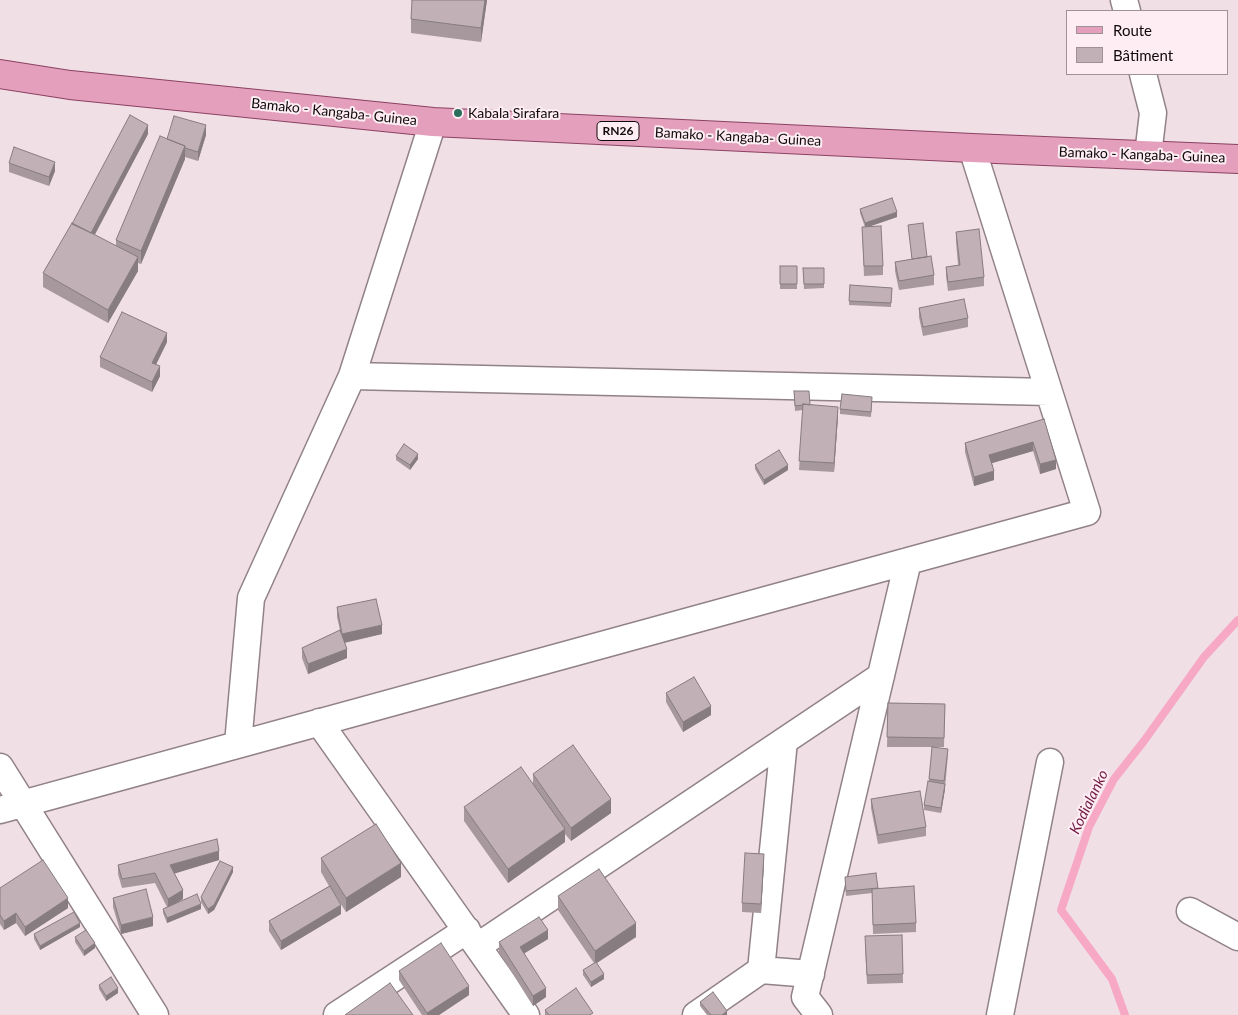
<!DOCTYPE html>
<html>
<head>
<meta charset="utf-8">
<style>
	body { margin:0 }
	#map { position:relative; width:1238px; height:1015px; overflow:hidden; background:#f0dfe5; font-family:Lato,sans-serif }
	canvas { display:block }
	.legend { position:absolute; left:1066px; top:10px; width:162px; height:65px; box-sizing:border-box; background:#feedf2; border:1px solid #9e9296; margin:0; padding:6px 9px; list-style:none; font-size:15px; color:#0f090b }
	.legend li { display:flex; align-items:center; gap:10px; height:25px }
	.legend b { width:25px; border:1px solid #9e9296 }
</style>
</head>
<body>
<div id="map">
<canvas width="1238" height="1015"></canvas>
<ul class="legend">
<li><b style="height:6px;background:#e39fbc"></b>Route</li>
<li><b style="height:14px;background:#c1b1b6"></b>Bâtiment</li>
</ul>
</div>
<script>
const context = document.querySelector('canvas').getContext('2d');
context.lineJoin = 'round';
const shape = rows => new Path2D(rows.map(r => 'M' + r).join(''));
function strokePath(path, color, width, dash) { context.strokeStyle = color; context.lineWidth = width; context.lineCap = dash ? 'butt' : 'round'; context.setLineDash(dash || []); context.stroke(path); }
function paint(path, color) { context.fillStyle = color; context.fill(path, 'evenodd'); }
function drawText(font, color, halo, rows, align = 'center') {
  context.font = font + ' Lato,sans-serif'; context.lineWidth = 4; context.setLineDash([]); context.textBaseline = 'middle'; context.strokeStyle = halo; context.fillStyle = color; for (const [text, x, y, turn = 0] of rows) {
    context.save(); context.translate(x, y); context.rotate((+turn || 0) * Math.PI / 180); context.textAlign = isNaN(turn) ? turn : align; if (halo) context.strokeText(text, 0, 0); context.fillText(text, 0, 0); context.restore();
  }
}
const stream = shape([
	[1125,1015,1112,979,1061,910,1089,827,1114,779,1144,741,1204,657,1238,620]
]);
const minor = shape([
	[1124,0,1127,11],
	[1143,74,1153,113,1148,155],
	[352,376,1049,392],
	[319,722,526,1015],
	[238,744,251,598,352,376,433,122],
	[0,767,155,1015],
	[0,810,1087,512,972,148],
	[1190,911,1238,937],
	[478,946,881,676],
	[761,970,784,741],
	[337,1015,467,930],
	[696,1015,761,970,811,974],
	[819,1015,805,997,908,561],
	[1000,1015,1050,762]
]);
const major = shape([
	[0,74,70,85,433,122,972,148,1238,159]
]);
const wall = shape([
	[487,0,481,42,411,33,411,19],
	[148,134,94,235,116,246,116,240,167,139,206,135,198,161,185,157,185,159,141,264,138,263,138,271,108,323,43,287,43,273,72,224],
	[9,163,55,171,49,186,9,172],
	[860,209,897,217,868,227,883,266,883,275,864,276,862,227,865,227,860,213],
	[908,225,927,257,934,275,934,285,899,290,895,271,895,262,912,259],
	[956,232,984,277,984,286,948,291,946,276,946,267,958,265,956,241],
	[780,266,797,266,797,289,780,289],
	[803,268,824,268,824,288,804,289],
	[850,285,892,288,891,307,849,305],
	[919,308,968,318,968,327,923,336,919,317],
	[167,342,156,365,160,376,152,392,100,367,100,357],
	[794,391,810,405,838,416,834,472,799,470,803,410,795,411],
	[872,402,871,417,840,414,840,409],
	[1044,419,1056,469,1040,474,1033,451,992,463,994,480,974,486,965,452,965,443],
	[396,456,418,459,410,470,396,460],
	[755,465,788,470,764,485,755,469],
	[337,607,382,634,345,643,347,658,308,674,302,658,302,648,340,630,337,617],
	[666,693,711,715,683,732,666,702],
	[888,703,945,704,944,747,933,747,948,754,945,789,941,813,924,810,924,805,929,781,932,747,887,747],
	[533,774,611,813,571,841,565,834,565,842,508,883,464,821,464,807,533,783],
	[871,799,926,827,926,836,878,844,871,808],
	[321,858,401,877,346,912,335,895,341,914,281,950,269,931,269,921,329,886,321,872],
	[219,860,174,873,183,899,176,903,201,909,167,923,163,913,163,909,167,907,155,883,122,888,118,874,118,865],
	[764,863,761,913,742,912,742,903],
	[233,872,214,910,208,914,201,902,201,897],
	[845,877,878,888,916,923,916,932,873,934,872,893,846,896],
	[0,888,68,908,25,936,16,923,4,930,0,924],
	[558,896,636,937,597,963,604,979,591,987,583,975,583,970,594,963,558,910],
	[113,898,153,926,121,934,113,907],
	[80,927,40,950,34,939,34,934],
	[902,935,903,983,867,984,865,945],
	[75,937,95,948,84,956,75,942],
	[548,939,524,953,546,997,533,1006,499,952,499,942],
	[399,971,469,995,439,1015,422,1015,399,980],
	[99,985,118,993,106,1001,99,989],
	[700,1002,727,1015,707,1015,700,1006],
	[545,1010,593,1015,545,1015]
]);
const shadedWall = shape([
	[485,0,487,0,481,42,481,28],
	[148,125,148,134,90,244,90,235],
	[206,125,206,135,198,161,198,152],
	[185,146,185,159,141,264,141,251],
	[55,162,55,171,49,186,49,177],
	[897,212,897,217,865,228,865,223],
	[138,257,138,271,108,323,108,310],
	[167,333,167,342,152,372,152,363],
	[160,366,160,376,152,392,152,382],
	[838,407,838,416,834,472,834,463],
	[1033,442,1033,451,989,464,989,455],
	[418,454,418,459,410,470,410,465],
	[1056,460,1056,469,1040,474,1040,464],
	[788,465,788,470,764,485,764,480],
	[994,471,994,480,974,486,974,477],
	[382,625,382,634,342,643,342,634],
	[347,649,347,658,308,674,308,664],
	[711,706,711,715,683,732,683,722],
	[945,784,945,789,941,813,941,808],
	[611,799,611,813,571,841,571,828],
	[565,829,565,842,508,883,508,869],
	[219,851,219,860,170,875,170,865],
	[764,854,764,863,761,913,761,904],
	[401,863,401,877,346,912,346,898],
	[233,867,233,872,214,910,208,914,208,909],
	[183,890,183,899,168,908,168,899],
	[68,898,68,908,25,936,25,927],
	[201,904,201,909,167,923,167,918],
	[341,905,341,914,281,950,281,941],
	[16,913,16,923,4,930,4,921],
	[153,917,153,926,121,934,121,925],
	[80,923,80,927,40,950,40,946],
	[636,923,636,937,595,964,595,951],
	[548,930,548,939,520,956,520,947],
	[95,943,95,948,84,956,84,951],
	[604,974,604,979,591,987,591,982],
	[469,986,469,995,439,1015,427,1015,427,1013],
	[118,988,118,993,106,1001,106,996],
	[546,988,546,997,533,1006,533,996],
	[727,1011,727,1015,722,1015]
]);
const building = shape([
	[412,0,485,0,481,28,411,19,412,0],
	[130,115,148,125,91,233,72,224,130,115],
	[174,116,206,125,198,152,185,148,185,146,167,139,174,116],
	[160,136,185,146,141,251,116,240,160,136],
	[14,147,55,162,49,177,9,163,14,147],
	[892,198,897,212,865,223,860,209,892,198],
	[72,223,138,257,108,310,43,273,72,223],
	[923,223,927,257,912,259,908,225,923,223],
	[881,226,883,266,864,266,862,227,881,226],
	[979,229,984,277,948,282,946,267,960,265,956,232,979,229],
	[931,256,934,275,899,281,895,262,931,256],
	[780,266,797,266,797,284,780,284,780,266],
	[803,268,824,268,824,284,804,284,803,268],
	[850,285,892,288,891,303,849,301,850,285],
	[964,299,968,318,923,327,919,308,964,299],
	[122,312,167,333,152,363,160,366,152,382,100,357,122,312],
	[794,391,809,391,810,405,803,404,803,405,795,406,794,391],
	[842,394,872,397,871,412,840,409,842,394],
	[803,404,838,407,834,463,799,461,803,404],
	[1044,419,1056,460,1040,464,1033,442,989,455,994,471,974,477,965,443,1044,419],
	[404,444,418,454,410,465,396,456,404,444],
	[779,450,788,465,764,480,755,465,779,450],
	[376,599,382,625,342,634,337,607,376,599],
	[340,630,347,649,308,664,302,648,340,630],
	[694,677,711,706,683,722,666,693,694,677],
	[888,703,945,704,944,738,887,737,888,703],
	[573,745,611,799,571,828,533,774,573,745],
	[932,747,948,749,944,781,929,779,932,747],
	[521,767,565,829,508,869,464,807,521,767],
	[928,781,945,784,941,808,924,805,928,781],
	[920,791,926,827,878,835,871,799,920,791],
	[376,824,401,863,346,898,321,858,376,824],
	[217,839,219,851,170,865,183,890,168,899,155,873,122,879,118,865,217,839],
	[745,853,764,854,761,904,742,903,745,853],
	[43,860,68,898,25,927,16,913,4,921,0,915,0,888,43,860],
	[220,861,233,867,214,905,208,909,201,897,220,861],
	[599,869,636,923,595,951,558,896,599,869],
	[876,873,878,888,846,891,845,877,876,873],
	[330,886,341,905,281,941,269,921,330,886],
	[914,886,916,923,873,925,872,889,914,886],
	[146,889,153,917,121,925,113,898,146,889],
	[197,894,201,904,167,918,163,909,197,894],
	[74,912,80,923,40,946,34,934,74,912],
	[539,917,548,930,520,947,546,988,533,996,499,942,539,917],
	[86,930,95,943,84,951,75,937,86,930],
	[902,935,903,974,867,975,865,936,902,935],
	[441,943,469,986,427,1013,399,971,441,943],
	[596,962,604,974,591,982,583,970,596,962],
	[111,977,118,988,106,996,99,985,111,977],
	[390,983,413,1015,345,1015,390,983],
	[576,988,593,1013,589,1015,549,1015,545,1010,576,988],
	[713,992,727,1011,722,1015,711,1015,700,1002,713,992]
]);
const markers = [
	[458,113,5,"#2b6e5e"]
];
const shields = [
	[618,131,42]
];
const shieldNames = [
	["RN26",618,131]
];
const streetNames = [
	["Bamako - Kangaba- Guinea",334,112,6],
	["Bamako - Kangaba- Guinea",738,137,3],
	["Bamako - Kangaba- Guinea",1142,155,2]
];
const poiNames = [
	["Kabala Sirafara",468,113]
];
const waterNames = [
	["Kodialanko",1089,802,-64]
];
strokePath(stream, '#f6a8c5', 8);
strokePath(minor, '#918287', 29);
strokePath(major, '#8c4161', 30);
strokePath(minor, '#fff', 26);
strokePath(major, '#e39fbc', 28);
paint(wall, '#a6989d');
paint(shadedWall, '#877c7f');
paint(building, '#c1b1b6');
strokePath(building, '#877c7f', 1);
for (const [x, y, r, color] of markers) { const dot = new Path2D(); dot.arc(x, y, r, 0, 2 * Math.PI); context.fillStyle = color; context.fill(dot); strokePath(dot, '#feedf2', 2); }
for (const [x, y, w] of shields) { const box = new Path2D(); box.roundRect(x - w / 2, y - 9.5, w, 19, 4); context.fillStyle = '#feedf2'; context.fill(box); strokePath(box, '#0f090b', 1); }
drawText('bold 12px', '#0f090b', null, shieldNames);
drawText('14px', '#0f090b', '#feedf2', streetNames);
drawText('14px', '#0f090b', '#feedf2', poiNames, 'left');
drawText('italic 15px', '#711944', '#feedf2', waterNames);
</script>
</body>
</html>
